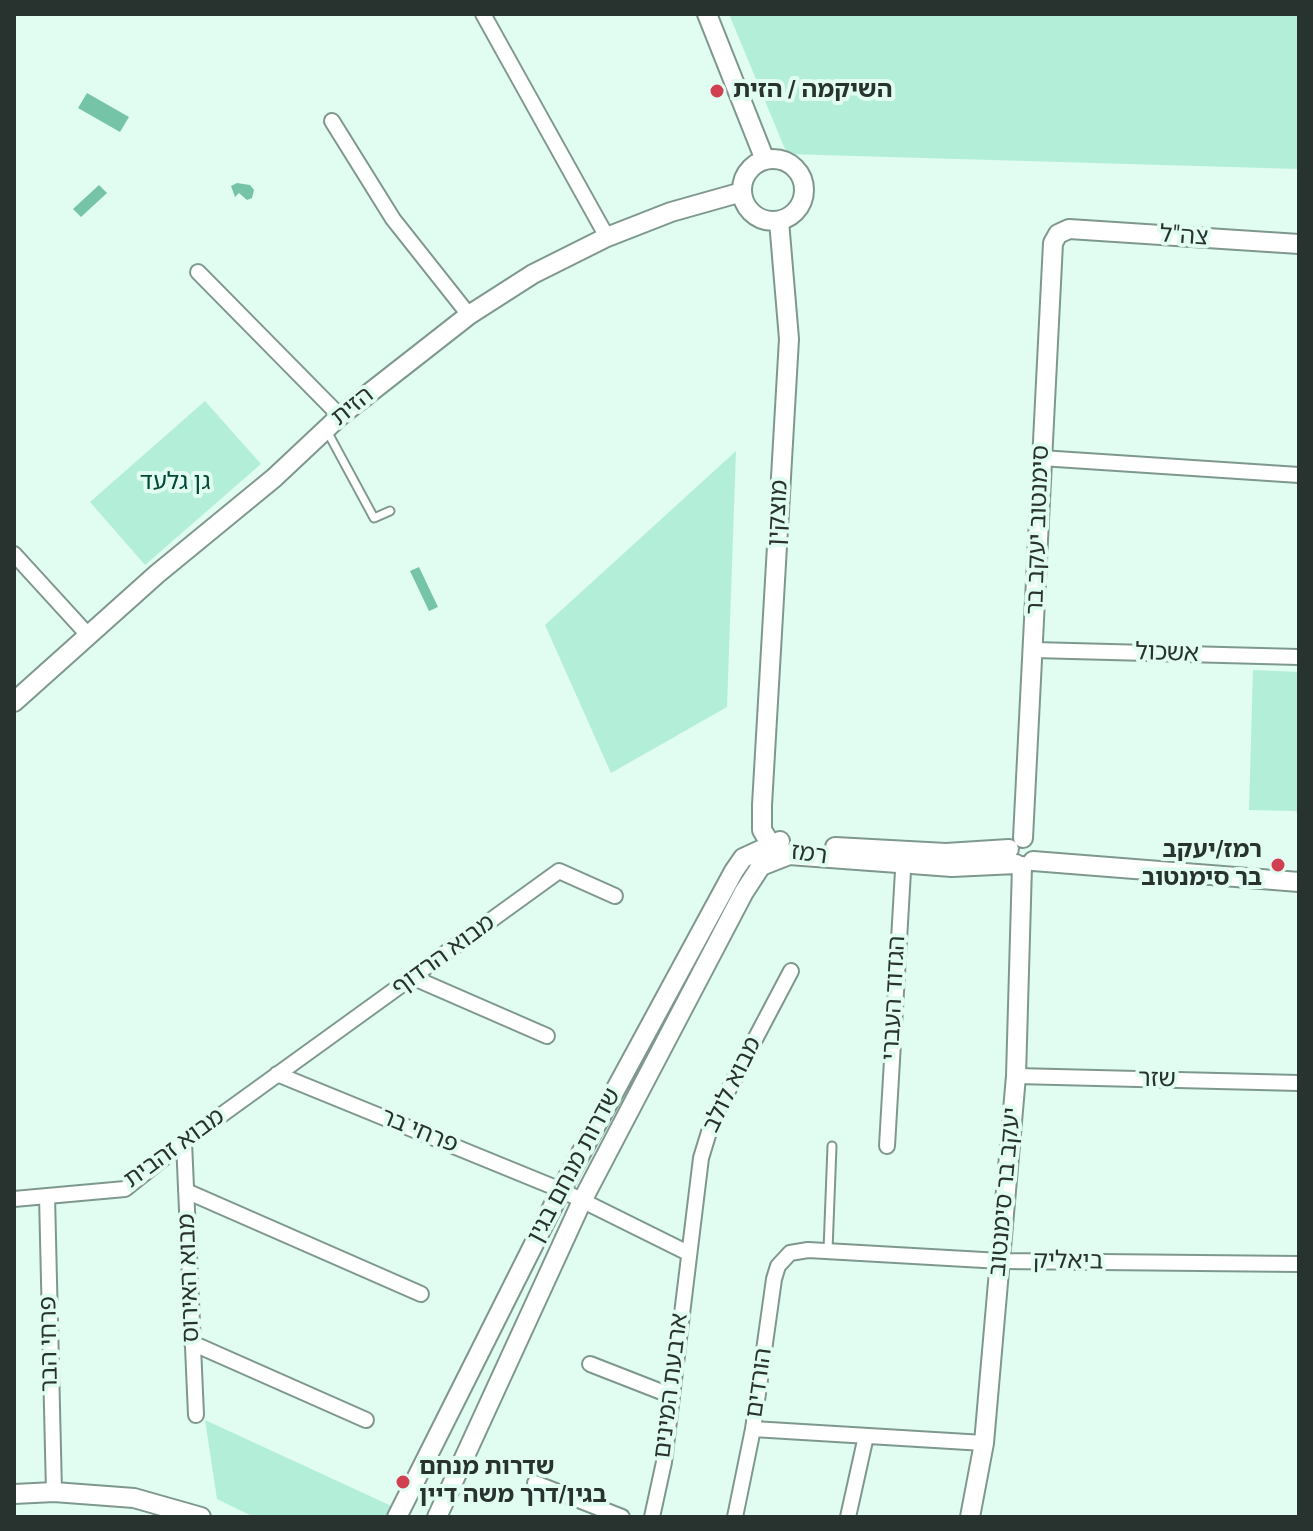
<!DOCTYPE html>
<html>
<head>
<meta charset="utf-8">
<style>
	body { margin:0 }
	#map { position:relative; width:1313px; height:1531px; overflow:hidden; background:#e1fcf1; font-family:"Roboto Condensed",sans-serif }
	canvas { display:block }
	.frame { position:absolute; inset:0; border:16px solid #28322e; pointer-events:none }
</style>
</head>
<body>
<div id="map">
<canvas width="1313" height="1531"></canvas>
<div class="frame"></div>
</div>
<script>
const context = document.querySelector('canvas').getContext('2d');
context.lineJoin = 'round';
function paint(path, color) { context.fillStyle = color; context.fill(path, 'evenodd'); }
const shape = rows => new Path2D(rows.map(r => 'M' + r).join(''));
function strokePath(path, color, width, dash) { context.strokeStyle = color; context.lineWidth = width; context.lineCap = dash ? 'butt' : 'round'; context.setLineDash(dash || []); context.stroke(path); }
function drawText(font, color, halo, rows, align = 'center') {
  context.font = font + ' "Roboto Condensed","Noto Sans Hebrew",sans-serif'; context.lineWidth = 8; context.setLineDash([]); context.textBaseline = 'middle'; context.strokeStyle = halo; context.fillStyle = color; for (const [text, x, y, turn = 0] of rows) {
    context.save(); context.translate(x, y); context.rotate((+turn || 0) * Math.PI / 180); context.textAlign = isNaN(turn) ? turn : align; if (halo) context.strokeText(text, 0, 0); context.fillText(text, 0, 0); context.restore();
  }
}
const green = shape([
	[729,14,1299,14,1299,169,787,154],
	[205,401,261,464,145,565,90,502],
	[736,451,727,707,611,773,545,625],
	[1253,670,1299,672,1299,815,1295,811,1249,810],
	[205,1420,398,1509,394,1517,254,1517,217,1499]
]);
const water = shape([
	[87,93,129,117,120,132,78,108],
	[237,183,250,185,254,190,252,198,247,200,239,193,235,197,231,186],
	[99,185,107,193,81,217,73,209],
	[419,567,438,607,429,611,410,571]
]);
const service = shape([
	[327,431,374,518,390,511],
	[828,1250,832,1146]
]);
const minor = shape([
	[483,14,607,237],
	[332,121,393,219,469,315],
	[198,272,340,416],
	[1041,458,1299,475],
	[14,554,89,636],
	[1034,650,1299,657],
	[414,978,547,1036],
	[277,1074,561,1190,688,1253],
	[1016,1076,1299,1083],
	[184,1142,196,1415],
	[887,1146,904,854],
	[186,1191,421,1294],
	[47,1196,54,1492],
	[14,1199,125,1189,184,1142,559,871,615,896],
	[192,1343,366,1420],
	[590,1364,672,1396],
	[753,1429,984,1443],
	[535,1483,622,1517],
	[652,1517,664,1462,701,1158,713,1119,791,971],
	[735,1517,753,1429,774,1279,778,1266,790,1253,808,1250,1001,1261,1299,1264],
	[848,1517,866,1436]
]);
const tertiary = shape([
	[707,14,765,160],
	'742 190a31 31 0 1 1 62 0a31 31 0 1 1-62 0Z',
	[779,221,789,339,762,805,762,830,771,845,789,855,952,867,1016,864],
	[14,702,157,574,274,478,340,416,469,315,533,274,607,237,671,212,742,192],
	[1023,838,1053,243,1058,234,1069,229,1299,244],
	[835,847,946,853,1009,849],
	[1033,861,1299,882],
	[14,1494,54,1492,134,1498,201,1517],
	[397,1517,561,1190,734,871,743,858,780,841],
	[437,1517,582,1201,744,892,761,866,789,855],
	[970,1517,984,1443,1016,1076,1022,866]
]);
const markers = [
	[717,91,8,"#d04050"],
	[1278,865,8,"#d04050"],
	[403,1482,8,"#d04050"]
];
const poiNames = [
	["השיקמה / הזית",733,91],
	["רמז/יעקב",1262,851,"right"],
	["בר סימנטוב",1262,879,"right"],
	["שדרות מנחם",419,1468],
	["בגין/דרך משה דיין",419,1496]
];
const streetNames = [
	["צה\"ל",1184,237,4],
	["הזית",353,407,-39],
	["מוצקין",779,513,-87],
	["סימנטוב יעקב בר",1039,530,-88],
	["אשכול",1167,654,2],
	["רמז",809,855,8],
	["מבוא הרדוף",444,956,-36],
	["הגדוד העברי",895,998,-87],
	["שזר",1157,1080,1],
	["מבוא לולב",733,1085,-64],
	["פרחי בר",419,1132,22],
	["מבוא זהבית",175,1149,-36],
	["שדרות מנחם בגין",575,1166,-62],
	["יעקב בר סימנטוב",1006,1192,-85],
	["ביאליק",1068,1262,1],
	["מבוא האירוס",190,1278,-92],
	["פרחי הבר",50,1344,-91],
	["הורדים",760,1383,-82],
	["ארבעת המינים",672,1386,-83]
];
const parkNames = [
	["גן גלעד",175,483]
];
paint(green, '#b3efd8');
paint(water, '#76c4a8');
strokePath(service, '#7f988e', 11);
strokePath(minor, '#7f988e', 18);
strokePath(tertiary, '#7f988e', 22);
strokePath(service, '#fff', 7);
strokePath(minor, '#fff', 14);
strokePath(tertiary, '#fff', 18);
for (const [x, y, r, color] of markers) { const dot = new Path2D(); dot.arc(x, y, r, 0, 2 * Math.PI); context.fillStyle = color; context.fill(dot); strokePath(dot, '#e1fcf1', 3); }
drawText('bold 24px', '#28322e', '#e1fcf1', poiNames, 'left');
drawText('24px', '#28322e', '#e1fcf1', streetNames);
drawText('24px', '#014836', '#e1fcf1', parkNames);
</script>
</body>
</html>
